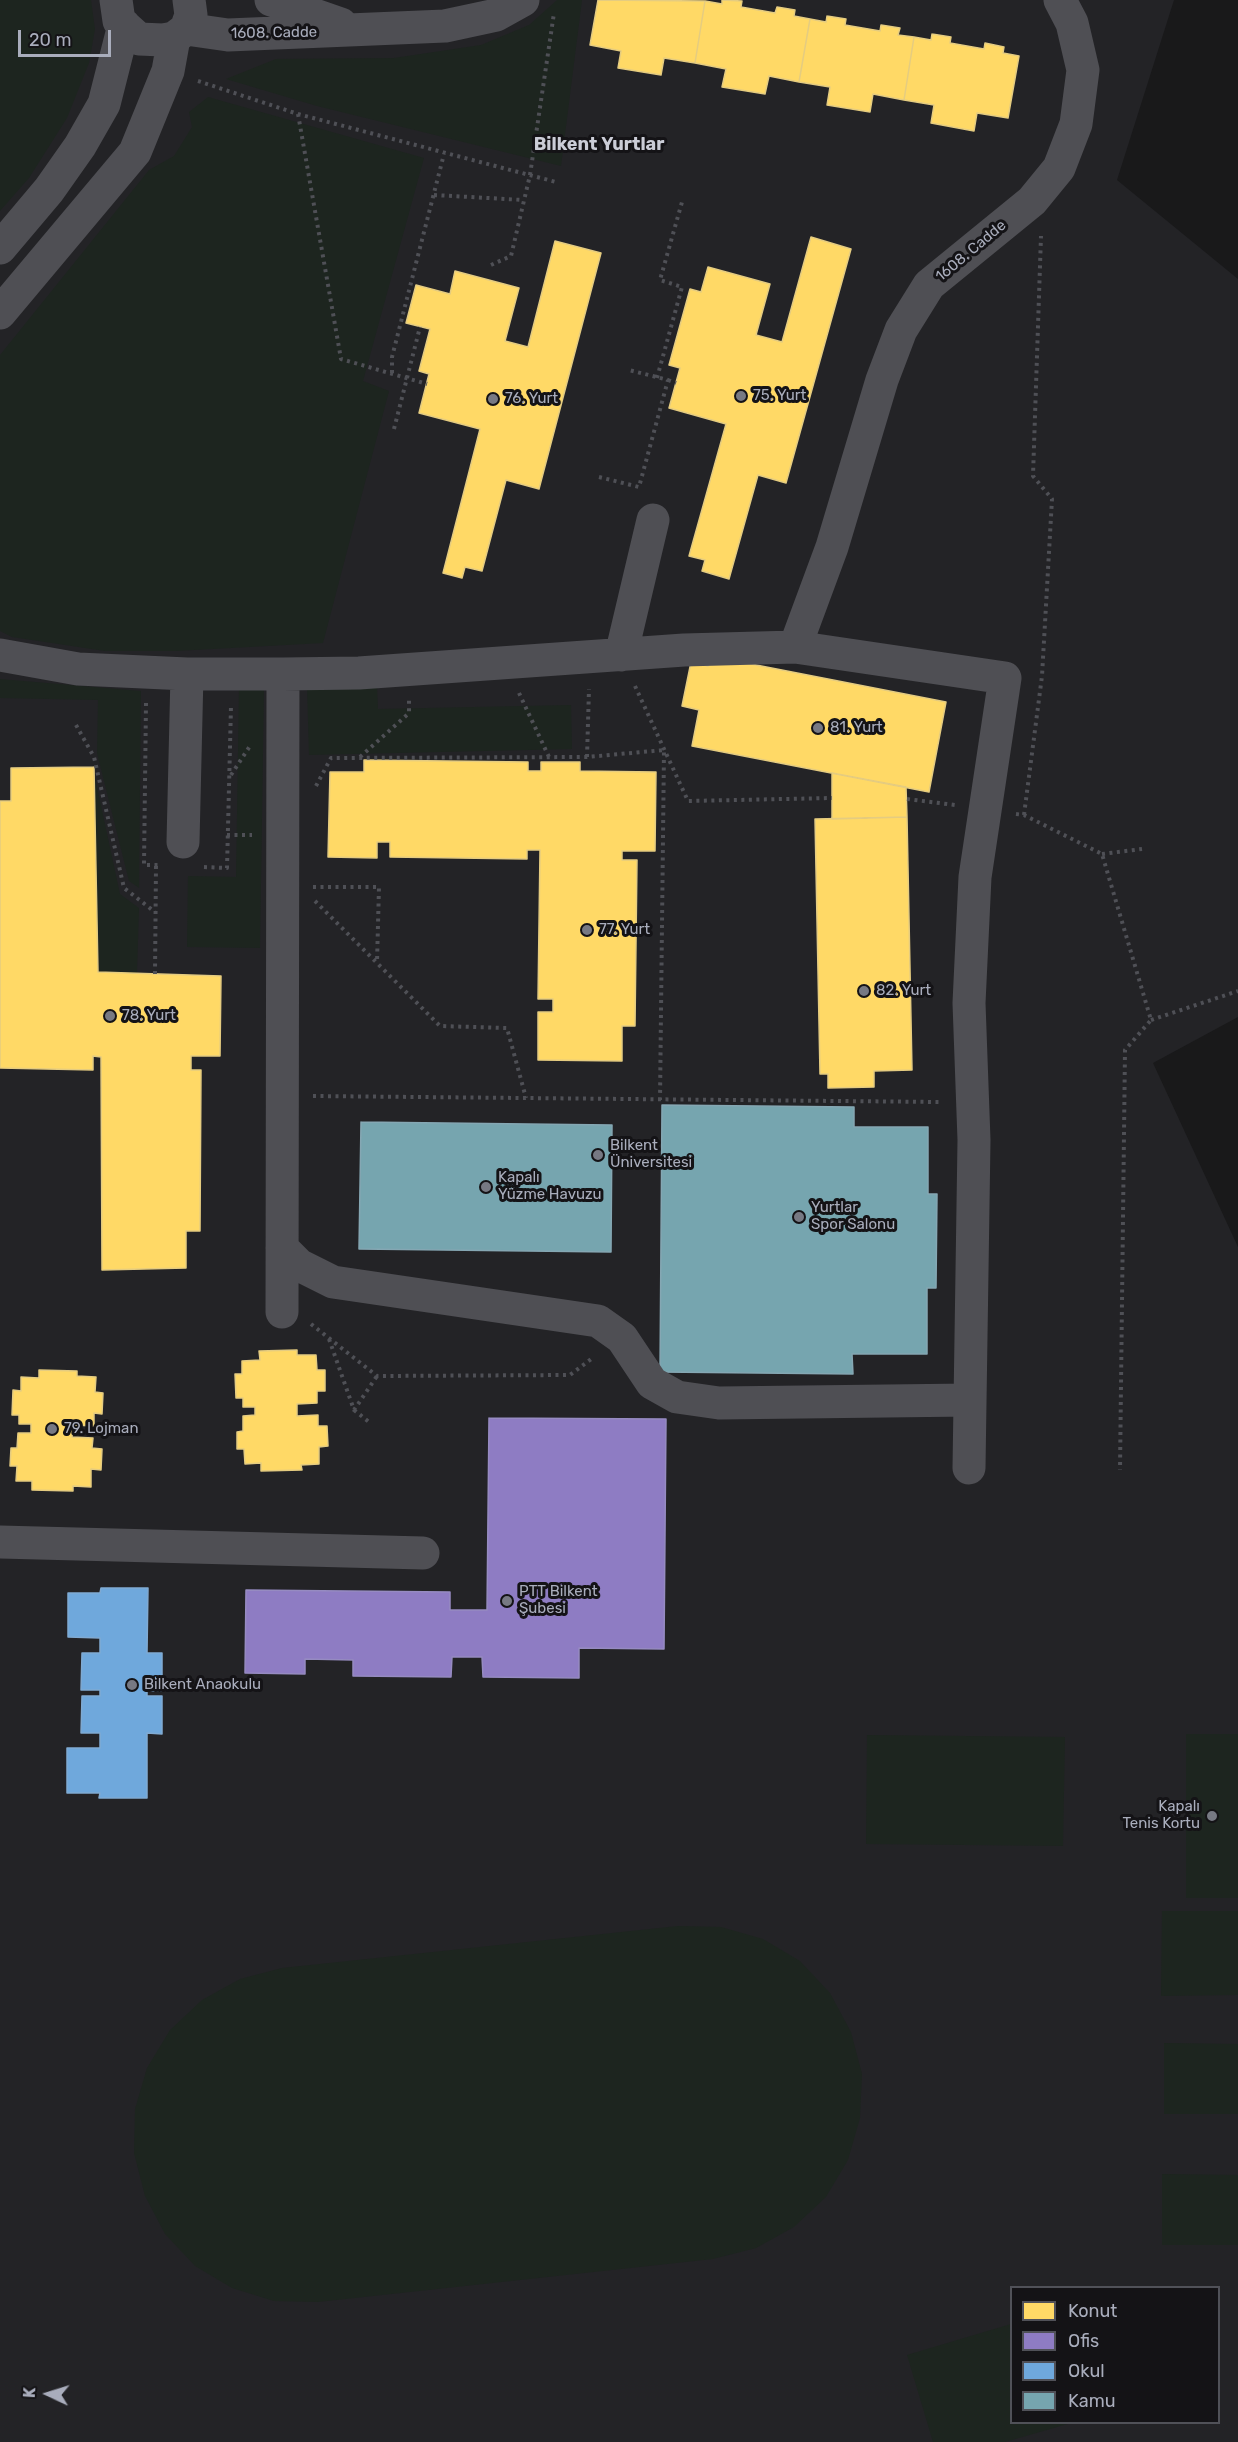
<!DOCTYPE html>
<html>
<head>
<meta charset="utf-8">
<style>
	body { margin:0 }
	#map { position:relative; width:1238px; height:2442px; overflow:hidden; background:#19191a; font-family:Rubik,sans-serif }
	canvas { display:block }
	.legend { position:absolute; left:1010px; top:2286px; width:210px; height:138px; box-sizing:border-box; background:#141316; border:2px solid #505158; margin:0; padding:8px 10px; list-style:none; font-size:18px; color:#a9adbc }
	.legend li { display:flex; align-items:center; gap:12px; height:30px }
	.legend b { width:30px; border:2px solid #505158 }
	.north { position:absolute; left:18px; top:2364px; width:60px; height:60px; -webkit-text-stroke:4px #141316; paint-order:stroke; rotate:274deg; font-size:16px; font-weight:700; line-height:24px; text-align:center; color:#a9adbc }
	.north::after { content:''; display:block; margin:auto; width:21px; height:27px; background:#a9adbc; clip-path:polygon(50% 0,100% 100%,50% 72%,0 100%) }
	.scale { position:absolute; left:18px; top:30px; width:93px; height:27px; box-sizing:border-box; border:3px solid #a9adbc; border-top:0; padding-left:8px; font-size:18px; line-height:21px; white-space:nowrap; color:#a9adbc; -webkit-text-stroke:4px #141316; paint-order:stroke }
</style>
</head>
<body>
<div id="map">
<canvas width="1238" height="2442"></canvas>
<ul class="legend">
<li><b style="height:16px;background:#ffd966"></b>Konut</li>
<li><b style="height:16px;background:#8e7cc3"></b>Ofis</li>
<li><b style="height:16px;background:#6fa8dc"></b>Okul</li>
<li><b style="height:16px;background:#76a5af"></b>Kamu</li>
</ul>
<div class="north">K</div>
<div class="scale">20 m</div>
</div>
<script>
const context = document.querySelector('canvas').getContext('2d');
context.lineJoin = 'round';
function paint(path, color) { context.fillStyle = color; context.fill(path, 'evenodd'); }
const shape = rows => new Path2D(rows.map(r => 'M' + r).join(''));
function strokePath(path, color, width, dash) { context.strokeStyle = color; context.lineWidth = width; context.lineCap = dash ? 'butt' : 'round'; context.setLineDash(dash || []); context.stroke(path); }
function drawText(font, color, halo, rows, align = 'center') {
  context.font = font + ' Rubik,sans-serif'; context.lineWidth = 6; context.setLineDash([]); context.textBaseline = 'middle'; context.strokeStyle = halo; context.fillStyle = color; for (const [text, x, y, turn = 0] of rows) {
    context.save(); context.translate(x, y); context.rotate((+turn || 0) * Math.PI / 180); context.textAlign = isNaN(turn) ? turn : align; if (halo) context.strokeText(text, 0, 0); context.fillText(text, 0, 0); context.restore();
  }
}
const built = shape([
	[0,0,1174,0,1117,180,1238,279,1238,1017,1153,1063,1238,1247,1238,2442,0,2442],
	[1012,2288,1218,2288,1218,2422,1012,2422]
]);
const green = shape([
	[0,0,91,0,95,29,89,63,67,118,29,178,0,211],
	[557,0,582,0,561,166,317,106,226,79,276,59,394,58,481,45,529,25],
	[208,97,424,158,363,381,389,391,323,643,176,651,105,651,12,637,0,631,0,355,149,170,174,156,192,127,189,112],
	[0,679,141,691,139,888,129,881,97,753,98,700,0,698],
	[377,686,378,709,571,705,572,749,309,755,307,687],
	[239,688,264,688,260,948,187,947,188,876,236,877],
	[94,773,120,894,139,908,137,973,98,972],
	[1186,1734,1238,1734,1238,1898,1186,1898],
	[867,1735,1065,1737,1063,1846,866,1844],
	[1162,1911,1238,1911,1238,1995,1161,1996],
	[678,1926,721,1927,763,1939,800,1961,830,1993,851,2032,862,2074,860,2118,848,2160,826,2197,794,2227,756,2248,713,2259,318,2302,274,2301,232,2288,195,2266,165,2234,145,2196,134,2153,135,2109,147,2068,170,2030,202,2000,240,1979,282,1968],
	[1164,2043,1238,2044,1238,2114,1164,2114],
	[1162,2174,1238,2175,1238,2245,1162,2245],
	[1011,2324,1012,2422,1071,2423,1005,2442,933,2442,907,2355]
]);
const homes = shape([
	[598,0,705,1,695,63,664,58,661,75,618,68,621,51,590,45,598,0],
	[722,0,742,1,741,7,775,13,777,7,795,10,794,16,810,19,799,82,769,76,765,94,722,87,726,69,695,63,705,1,722,4,722,0],
	[827,16,846,19,845,25,880,31,881,25,900,28,898,35,914,37,904,100,873,94,870,112,827,105,830,87,799,82,810,19,826,22,827,16],
	[932,34,951,37,950,43,984,49,985,43,1004,47,1003,53,1019,56,1008,118,977,113,974,131,931,123,934,105,904,100,914,37,931,40,932,34],
	[811,237,851,249,786,483,758,475,729,579,702,571,705,560,689,556,726,424,669,408,680,368,669,365,690,289,701,292,708,267,770,284,756,335,782,342,811,237],
	[555,241,601,253,539,489,506,480,482,571,465,567,462,578,443,573,480,429,419,413,429,374,419,371,430,329,406,323,416,285,450,294,455,271,519,288,505,341,528,347,555,241],
	[710,656,946,702,929,792,692,746,699,710,682,706,691,662,708,666,710,656],
	[364,760,528,762,528,771,541,771,541,762,580,762,580,771,656,772,655,851,622,851,622,860,637,860,635,1026,622,1026,622,1061,538,1060,538,1012,553,1012,553,999,538,999,540,850,527,850,527,859,390,857,390,842,377,842,377,858,328,857,330,772,364,772,364,760],
	[94,767,98,972,221,976,220,1056,191,1056,191,1070,201,1070,200,1231,186,1231,186,1268,102,1270,101,1057,93,1056,93,1070,0,1068,0,801,11,801,11,768,94,767],
	[832,773,906,787,907,817,832,819,832,773],
	[907,817,912,1070,874,1071,874,1087,828,1088,828,1074,820,1074,815,819,907,817],
	[297,1350,297,1355,316,1355,317,1370,325,1370,325,1391,317,1391,317,1403,297,1404,297,1416,318,1415,318,1426,327,1426,328,1446,319,1447,319,1464,301,1465,302,1470,261,1471,261,1463,245,1464,244,1449,237,1449,237,1432,243,1431,243,1416,255,1415,255,1407,243,1407,243,1398,236,1398,235,1374,242,1374,242,1361,260,1360,259,1351,297,1350],
	[39,1370,77,1371,77,1376,96,1377,95,1392,103,1393,102,1414,94,1413,94,1426,73,1425,72,1437,93,1438,92,1448,102,1449,101,1470,91,1469,91,1487,73,1486,73,1491,32,1490,32,1481,16,1481,17,1466,10,1466,11,1448,17,1448,18,1433,31,1433,31,1424,19,1424,19,1415,12,1415,13,1390,21,1391,21,1377,39,1378,39,1370]
]);
const offices = shape([
	[489,1418,666,1419,664,1649,579,1648,579,1678,483,1677,482,1657,452,1657,451,1677,353,1676,353,1660,305,1659,305,1674,245,1673,246,1590,450,1592,450,1610,487,1610,489,1418]
]);
const schools = shape([
	[101,1588,148,1588,147,1653,162,1653,162,1691,147,1691,147,1696,162,1696,162,1734,147,1733,147,1798,99,1798,100,1793,67,1793,67,1748,100,1748,100,1733,81,1733,82,1696,100,1696,100,1690,81,1690,82,1653,100,1653,100,1638,68,1637,68,1593,100,1593,101,1588]
]);
const public = shape([
	[662,1105,854,1107,854,1127,928,1127,928,1194,937,1194,936,1288,927,1288,927,1354,852,1354,853,1374,660,1372,662,1105],
	[361,1122,612,1125,611,1252,359,1249,361,1122]
]);
const path = shape([
	[198,81,298,114,556,182],
	[298,114,341,359,427,384],
	[434,195,523,200],
	[491,265,511,256,530,175,554,13],
	[392,373,392,357,444,154],
	[657,378,682,287,660,280,682,202],
	[668,380,676,383],
	[394,429,420,327],
	[599,477,639,487,668,380,629,370],
	[635,686,688,801,832,798],
	[519,693,549,757],
	[146,703,144,865,160,865],
	[76,725,94,757,124,888,155,912],
	[360,757,409,713,409,700],
	[587,757,589,689],
	[231,775,250,746],
	[316,786,331,758,587,757,664,750,660,1100],
	[907,799,955,805],
	[1016,814,1024,815,1102,854,1151,1020,1125,1050,1120,1470],
	[1024,815,1042,676,1052,499,1033,476,1041,236],
	[227,835,252,835],
	[1102,854,1142,849],
	[204,867,227,868,231,706],
	[313,887,379,887,377,962],
	[315,901,440,1026,507,1028,526,1098],
	[155,974,156,865],
	[1151,1020,1238,991],
	[313,1096,941,1102],
	[311,1324,377,1376,570,1375,594,1357],
	[329,1339,354,1410,377,1376],
	[354,1410,369,1422]
]);
const minor = shape([
	[116,0,119,21,139,39,163,40,174,38,186,29,191,15,189,0],
	[271,0,341,24],
	[186,29,228,35,445,26,496,15,523,0],
	[0,248,49,190,80,146,104,104,124,25],
	[0,313,135,152,168,71,174,38],
	[795,647,832,547,882,380,901,330,929,285,1032,201,1059,168,1076,124,1083,70,1072,23,1060,0],
	[0,655,78,669,187,674,283,674,359,673,684,650,795,647,1005,678,975,877,969,1003,974,1140,969,1468],
	[621,655,653,520],
	[183,842,187,674],
	[282,1248,299,1265,333,1282,598,1321,622,1338,652,1383,677,1397,719,1403,970,1400],
	[282,1312,283,674],
	[0,1542,423,1553]
]);
const markers = [
	[741,396,6,"#777983"],
	[493,399,6,"#777983"],
	[818,728,6,"#777983"],
	[587,930,6,"#777983"],
	[864,991,6,"#777983"],
	[110,1016,6,"#777983"],
	[598,1155,6,"#777983"],
	[486,1187,6,"#777983"],
	[799,1217,6,"#777983"],
	[52,1429,6,"#777983"],
	[507,1601,6,"#777983"],
	[132,1685,6,"#777983"],
	[1212,1816,6,"#777983"]
];
const streetNames = [
	["1608. Cadde",274,33,-1],
	["1608. Cadde",971,251,-40]
];
const poiNames = [
	["75. Yurt",753,396],
	["76. Yurt",505,399],
	["81. Yurt",830,728],
	["77. Yurt",599,930],
	["82. Yurt",876,991],
	["78. Yurt",122,1016],
	["Bilkent",610,1146],
	["Üniversitesi",610,1163],
	["Kapalı",498,1178],
	["Yüzme Havuzu",498,1195],
	["Yurtlar",811,1208],
	["Spor Salonu",811,1225],
	["79. Lojman",64,1429],
	["PTT Bilkent",519,1592],
	["Şubesi",519,1609],
	["Bilkent Anaokulu",144,1685],
	["Kapalı",1200,1807,"right"],
	["Tenis Kortu",1200,1824,"right"]
];
const quarterNames = [
	["Bilkent Yurtlar",599,145]
];
paint(built, '#232326');
paint(green, '#1d251f');
paint(homes, '#ffd966');
strokePath(homes, '#e5cc80', 1.5);
paint(offices, '#8e7cc3');
strokePath(offices, '#968bc1', 1.5);
paint(schools, '#6fa8dc');
strokePath(schools, '#80aad2', 1.5);
paint(public, '#76a5af');
strokePath(public, '#85a7b3', 1.5);
strokePath(path, '#4f5056', 4, [3, 4.5]);
strokePath(minor, '#4f4f54', 33);
for (const [x, y, r, color] of markers) { const dot = new Path2D(); dot.arc(x, y, r, 0, 2 * Math.PI); context.fillStyle = color; context.fill(dot); strokePath(dot, '#141316', 2); }
drawText('15px', '#a9adbc', '#141316', streetNames);
drawText('15px', '#a9adbc', '#141316', poiNames, 'left');
drawText('bold 18px', '#cbcdd7', '#141316', quarterNames);
</script>
</body>
</html>
